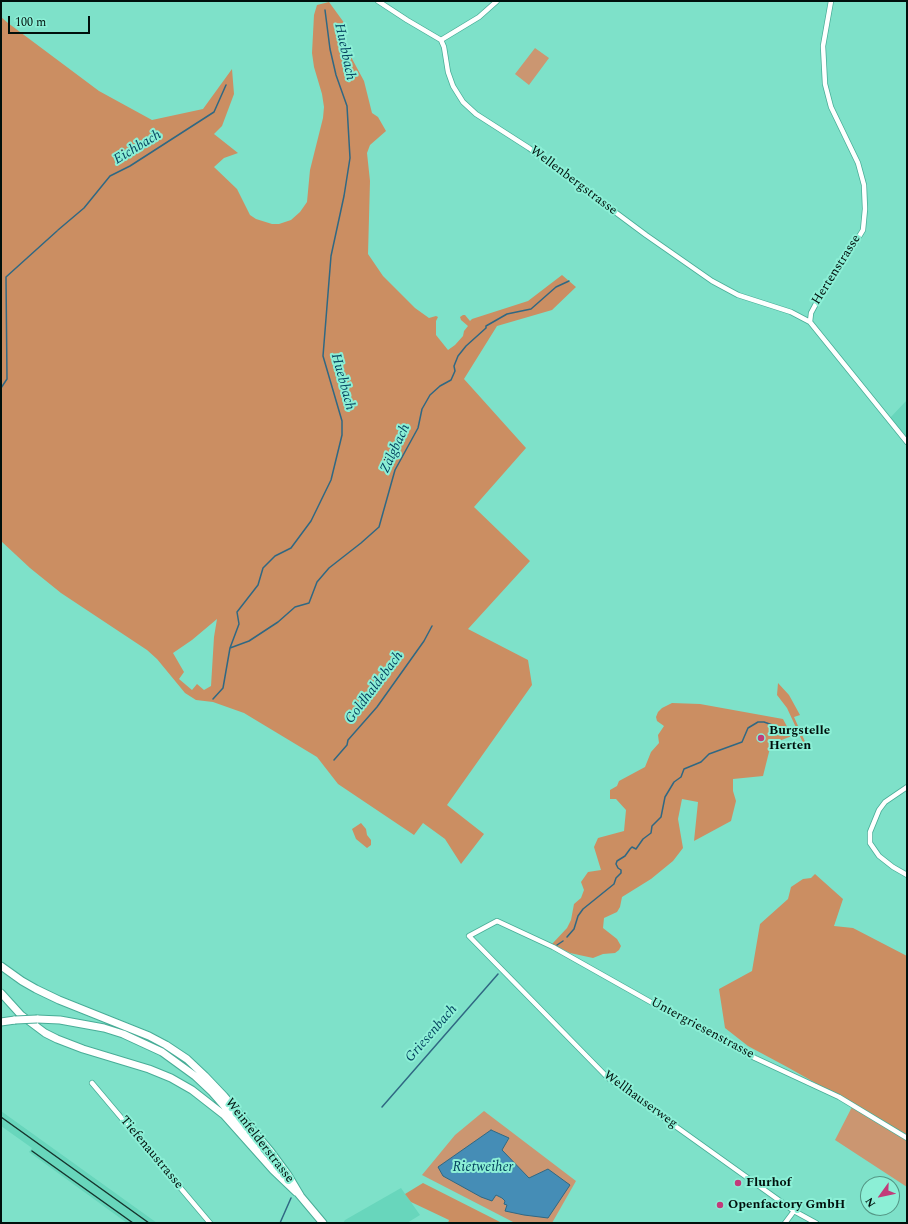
<!DOCTYPE html>
<html>
<head>
<meta charset="utf-8">
<style>
	body { margin:0 }
	#map { position:relative; width:908px; height:1224px; overflow:hidden; background:#7ee1c9; font-family:Spectral,serif }
	canvas { display:block }
	.frame { position:absolute; inset:0; border:2px solid #00100c; pointer-events:none }
	.north { position:absolute; left:860px; top:1176px; width:40px; height:40px; box-sizing:border-box; background:#8cefd6; border:1px solid #549685; border-radius:50%; rotate:237deg; font-size:11px; font-weight:700; line-height:16px; text-align:center; color:#00100c }
	.north::after { content:''; display:block; margin:auto; width:14px; height:18px; background:#c23b7a; clip-path:polygon(50% 0,100% 100%,50% 72%,0 100%) }
	.scale { position:absolute; left:8px; top:16px; width:82px; height:18px; box-sizing:border-box; border:2px solid #00100c; border-top:0; padding-left:5px; font-size:12px; line-height:14px; white-space:nowrap; color:#00100c; -webkit-text-stroke:3px #8cefd6; paint-order:stroke }
</style>
</head>
<body>
<div id="map">
<canvas width="908" height="1224"></canvas>
<div class="frame"></div>
<div class="north">N</div>
<div class="scale">100 m</div>
</div>
<script>
const context = document.querySelector('canvas').getContext('2d');
context.lineJoin = 'round';
function paint(path, color) { context.fillStyle = color; context.fill(path, 'evenodd'); }
const shape = rows => new Path2D(rows.map(r => 'M' + r).join(''));
function strokePath(path, color, width, dash) { context.strokeStyle = color; context.lineWidth = width; context.lineCap = dash ? 'butt' : 'round'; context.setLineDash(dash || []); context.stroke(path); }
function drawText(font, color, halo, rows, align = 'center') {
  context.font = font + ' Spectral,serif'; context.lineWidth = 4; context.setLineDash([]); context.textBaseline = 'middle'; context.strokeStyle = halo; context.fillStyle = color; for (const [text, x, y, turn = 0] of rows) {
    context.save(); context.translate(x, y); context.rotate((+turn || 0) * Math.PI / 180); context.textAlign = isNaN(turn) ? turn : align; if (halo) context.strokeText(text, 0, 0); context.fillText(text, 0, 0); context.restore();
  }
}
const built = shape([
	[907,400,907,442,889,419],
	[1,1111,157,1223,127,1223,29,1152,32,1148,1,1126],
	[401,1188,420,1215,407,1223,343,1223,345,1220]
]);
const green = shape([
	[535,48,549,58,529,85,515,74],
	[853,1105,907,1140,907,1187,835,1140],
	[484,1111,576,1181,552,1223,515,1223,422,1175,455,1135],
	[491,1130,509,1139,501,1150,529,1179,502,1198,496,1195]
]);
const forest = shape([
	[329,2,345,24,343,42,364,81,372,113,378,117,386,131,370,145,367,153,370,181,368,254,383,276,415,308,429,318,436,316,438,317,436,321,436,335,448,350,455,345,463,336,464,331,468,326,461,320,460,317,463,315,465,315,470,321,472,319,528,301,562,275,576,287,552,310,497,326,464,379,526,448,474,507,530,561,468,629,528,660,532,685,447,805,484,834,461,864,445,839,423,823,414,835,338,784,317,757,244,713,213,702,196,700,185,693,157,659,147,650,61,593,30,568,1,541,1,17,8,23,99,91,152,120,203,109,232,69,234,94,222,126,214,134,238,153,224,158,214,167,237,189,250,215,256,219,272,224,279,224,291,220,300,212,307,202,310,170,323,118,324,107,322,94,314,67,312,53,314,15,317,5],
	[217,619,214,637,211,686,204,690,197,684,192,690,179,679,184,672,173,653,192,640],
	[778,683,789,695,800,715,794,717,807,746,805,747,787,708,777,695],
	[672,703,700,704,783,719,792,736,771,744,763,776,733,779,733,791,736,801,731,821,694,841,698,802,682,799,678,819,683,848,673,861,651,879,622,897,620,907,617,912,604,918,603,928,617,939,621,946,619,950,615,953,603,954,593,958,570,953,552,944,567,928,571,920,574,904,581,898,584,890,581,882,588,872,601,870,594,847,598,838,624,831,626,810,616,799,610,799,610,790,617,786,619,781,645,767,651,752,659,743,658,735,664,726,657,721,656,717,658,712,662,708],
	[361,823,366,829,367,835,371,840,371,845,367,848,356,839,352,829],
	[815,874,843,899,834,926,853,928,907,956,907,1135,789,1068,748,1046,725,1028,719,989,752,971,760,924,788,899,791,887,803,879,811,878],
	[423,1183,502,1223,448,1223,449,1220,411,1202,405,1194]
]);
const water = shape([
	[491,1130,509,1138,502,1150,529,1178,548,1169,570,1185,548,1218,524,1215,505,1211,507,1205,504,1204,505,1201,502,1198,496,1195,492,1201,481,1197,443,1176,438,1167,491,1130]
]);
const stream = shape([
	[58,230,84,208,110,176,130,166,214,112,226,85],
	[1,388,7,379,6,277,57,231],
	[230,648,249,641,278,622,295,607,309,603,317,582,329,568,361,543,379,527,395,470,418,428,422,409,430,395,440,386,451,380,455,371,454,366,458,356,466,346,486,328,486,326,507,314,531,309,556,287,569,281],
	[213,699,223,688,230,648,239,624,237,612,258,585,263,568,275,556,291,548,311,521,331,480,342,435,342,421,323,356,331,256,344,196,350,158,347,106,336,75,330,49,325,10],
	[334,760,347,745,348,740,377,707,424,641,432,626],
	[567,937,574,929,578,916,583,909,614,884,616,878,621,873,621,870,618,868,616,864,617,861,625,856,630,849,632,847,636,849,643,839,651,833,652,826,661,817,665,797,674,782,681,777,684,769,701,762,709,754,742,742,748,728,758,722,764,722,781,728],
	[557,945,563,941],
	[382,1107,498,974],
	[280,1223,291,1198]
]);
const minor = shape([
	[378,1,407,20,441,40,444,47,448,72,453,86,463,102,476,114,529,148,646,235,712,281,738,295,791,312,810,322],
	[831,1,823,46,825,84,831,107,858,163,864,185,865,209,863,230,849,253,826,285,811,313,810,322,907,442],
	[441,40,479,17,497,1],
	[907,787,885,802,879,810,870,832,870,843,879,856,893,867,907,875],
	[92,1083,210,1223],
	[785,1223,794,1211],
	[816,1223,794,1211,608,1078,469,936,497,921,553,947,656,1005,755,1058,839,1097,907,1138]
]);
const primary = shape([
	[1,966,22,981,36,989,59,1000,149,1036,166,1045,187,1059,205,1076,224,1096,271,1152,288,1175,300,1195],
	[1,993,21,1015,45,1033,57,1039,83,1049,149,1069,171,1078,192,1090,224,1115,273,1170,296,1192],
	[37,1019,60,1020,104,1028,123,1034,162,1052,195,1076,212,1092,260,1147],
	[1,1022,15,1020],
	[297,1192,323,1223]
]);
const rail = shape([
	[1,1117,149,1223],
	[32,1151,133,1223]
]);
const primaryBridge = shape([
	[15,1020,37,1019]
]);
const markers = [
	[761,738,4,"#c23b7a"],
	[738,1183,4,"#c23b7a"],
	[720,1205,4,"#c23b7a"]
];
const streetNames = [
	["Wellenbergstrasse",573,181,37],
	["Hertenstrasse",837,270,-58],
	["Untergriesenstrasse",702,1029,28],
	["Wellhauserweg",640,1100,36],
	["Weinfelderstrasse",259,1141,52],
	["Tiefenaustrasse",151,1153,50]
];
const poiNames = [
	["Burgstelle",769,731],
	["Herten",769,746],
	["Flurhof",746,1183],
	["Openfactory GmbH",728,1205]
];
const waterNames = [
	["Huebbach",344,52,78],
	["Eichbach",138,148,-31],
	["Huebbach",342,382,75],
	["Zälgbach",396,449,-65],
	["Goldhaldebach",375,688,-53],
	["Griesenbach",432,1034,-49],
	["Rietweiher",483,1168]
];
paint(built, '#68d6bc');
paint(green, '#cb9671');
paint(forest, '#cb8e62');
paint(water, '#458db6');
strokePath(water, '#306883', 1);
strokePath(stream, '#306883', 1.5);
strokePath(minor, '#48ad97', 6);
strokePath(primary, '#48ad97', 9);
strokePath(minor, '#fff', 4.5);
strokePath(primary, '#fff', 7);
strokePath(rail, '#16342d', 1.5);
strokePath(primaryBridge, '#48ad97', 9, []);
strokePath(primaryBridge, '#fff', 7);
for (const [x, y, r, color] of markers) { const dot = new Path2D(); dot.arc(x, y, r, 0, 2 * Math.PI); context.fillStyle = color; context.fill(dot); strokePath(dot, '#8cefd6', 1.5); }
drawText('13px', '#00100c', '#8cefd6', streetNames);
drawText('bold 13px', '#00100c', '#8cefd6', poiNames, 'left');
drawText('italic 14px', '#04425f', '#8cefd6', waterNames);
</script>
</body>
</html>
